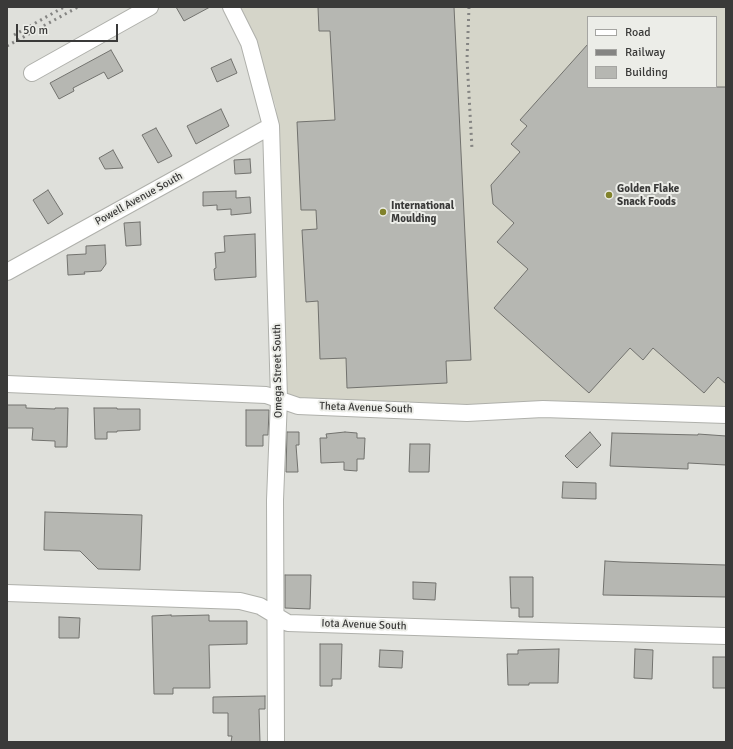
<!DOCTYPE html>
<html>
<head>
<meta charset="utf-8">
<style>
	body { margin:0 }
	#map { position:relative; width:733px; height:749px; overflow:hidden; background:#dfe0db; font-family:Signika,sans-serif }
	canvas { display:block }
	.frame { position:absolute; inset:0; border:8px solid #3a3a39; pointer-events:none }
	.legend { position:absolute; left:587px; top:16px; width:130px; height:72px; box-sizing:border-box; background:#ecede8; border:1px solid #a5a5a2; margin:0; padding:5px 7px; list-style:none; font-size:12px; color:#3a3a39 }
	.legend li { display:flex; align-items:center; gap:8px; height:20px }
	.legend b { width:20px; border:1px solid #a5a5a2 }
	.scale { position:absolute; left:16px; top:24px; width:102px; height:18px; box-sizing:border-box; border:2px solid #3a3a39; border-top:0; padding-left:5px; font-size:12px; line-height:14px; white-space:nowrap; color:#3a3a39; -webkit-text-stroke:3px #ecede8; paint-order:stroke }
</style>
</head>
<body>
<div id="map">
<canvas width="733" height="749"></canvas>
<div class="frame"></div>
<ul class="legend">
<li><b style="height:5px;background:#fff"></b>Road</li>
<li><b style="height:5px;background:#858583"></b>Railway</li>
<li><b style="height:11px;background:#b6b7b2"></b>Building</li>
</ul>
<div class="scale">50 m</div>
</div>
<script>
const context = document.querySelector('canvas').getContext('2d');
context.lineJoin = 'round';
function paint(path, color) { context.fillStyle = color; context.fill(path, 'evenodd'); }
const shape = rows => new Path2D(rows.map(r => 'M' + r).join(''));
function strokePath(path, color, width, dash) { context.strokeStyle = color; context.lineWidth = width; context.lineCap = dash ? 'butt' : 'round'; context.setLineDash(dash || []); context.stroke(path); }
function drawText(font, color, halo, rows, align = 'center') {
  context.font = font + ' Signika,sans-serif'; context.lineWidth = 4; context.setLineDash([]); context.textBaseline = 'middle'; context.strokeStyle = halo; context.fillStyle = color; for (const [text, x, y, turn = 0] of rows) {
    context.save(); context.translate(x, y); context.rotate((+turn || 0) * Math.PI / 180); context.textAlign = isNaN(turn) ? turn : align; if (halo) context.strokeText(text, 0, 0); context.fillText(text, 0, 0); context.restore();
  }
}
const built = shape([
	[241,7,726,7,726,422,287,408,276,107],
	[588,17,716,17,716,87,588,87]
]);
const building = shape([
	[176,7,210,7,184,21,176,7],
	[318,7,454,7,471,360,446,361,447,383,347,388,346,358,320,359,318,301,306,302,302,230,317,229,316,210,301,210,297,122,335,120,330,31,319,31,318,7],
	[588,44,588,87,726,87,726,384,718,377,704,393,653,348,643,360,630,348,589,393,494,308,528,269,497,242,514,223,493,204,491,185,520,152,511,144,527,126,520,120,588,44],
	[111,50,123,71,108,79,104,72,73,88,74,91,59,99,50,83,111,50],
	[231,59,237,73,217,82,211,68,231,59],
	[221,109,229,126,196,144,187,126,221,109],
	[156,128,172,156,158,163,142,135,156,128],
	[113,150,123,168,105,169,99,158,113,150],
	[250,159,251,173,235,174,234,160,250,159],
	[48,190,63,214,48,224,33,200,48,190],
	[236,191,236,198,250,197,251,213,231,215,231,209,217,210,217,205,203,206,203,192,236,191],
	[140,222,141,245,126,246,124,223,140,222],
	[255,234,256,277,215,280,214,269,216,268,215,253,225,252,224,236,255,234],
	[105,245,106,264,101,271,84,272,85,274,68,275,67,255,86,254,86,246,105,245],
	[7,405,26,405,26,408,55,409,55,408,68,408,67,447,55,447,55,441,32,440,33,428,7,428,7,405],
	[94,408,117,408,117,409,140,409,140,430,117,431,117,432,107,432,107,439,95,439,94,408],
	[246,410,269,410,268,435,263,435,263,446,246,446,246,410],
	[287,432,299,432,299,445,296,445,298,472,286,472,287,432],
	[345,432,357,433,357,438,365,438,364,459,357,459,357,471,344,470,344,462,321,463,320,438,327,438,326,434,345,432],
	[590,432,601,445,577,468,565,456,590,432],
	[612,433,698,435,698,434,726,436,726,465,688,463,688,469,610,466,612,433],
	[410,444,430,444,429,472,409,472,410,444],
	[563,482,596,483,596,499,562,498,563,482],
	[45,512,142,515,140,570,98,569,80,551,44,550,45,512],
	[605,561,622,562,726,565,726,597,603,595,605,561],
	[285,575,311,575,310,609,285,608,285,575],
	[510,577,533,577,533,617,519,617,519,608,511,608,510,577],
	[413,582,436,583,435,600,413,599,413,582],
	[171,615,171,616,209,615,209,621,247,621,247,644,209,645,210,688,173,688,173,694,154,694,152,616,171,615],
	[59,617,80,618,79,638,59,638,59,617],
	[320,644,342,644,341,679,332,679,332,686,320,686,320,644],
	[559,649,558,683,529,683,529,685,508,685,507,654,518,654,518,650,559,649],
	[635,649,653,650,652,679,634,678,635,649],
	[380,650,403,651,402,668,379,667,380,650],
	[713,657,726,657,726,688,713,688,713,657],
	[265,696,265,709,259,709,260,742,231,742,232,736,228,736,228,713,213,713,213,697,265,696]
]);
const minor = shape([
	[231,7,249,43,271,126,279,399,275,500,276,742],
	[32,73,150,7],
	[7,272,271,126],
	[7,384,266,395,298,406,467,413,543,409,726,415],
	[7,593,240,601,260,606,288,623,541,631,726,636]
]);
const rail = shape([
	[469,7,467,59,472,149],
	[14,35,64,7],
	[7,46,78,7]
]);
const markers = [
	[609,195,4,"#81822b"],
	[383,212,4,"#81822b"]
];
const poiNames = [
	["Golden Flake",617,189],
	["Snack Foods",617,202],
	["International",391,206],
	["Moulding",391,219]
];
const streetNames = [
	["Powell Avenue South",139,199,-29],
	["Omega Street South",278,371,-91],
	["Theta Avenue South",366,408,2],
	["Iota Avenue South",364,625,2]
];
paint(built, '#d5d5c9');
paint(building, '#b6b7b2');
strokePath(building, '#72726e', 1);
strokePath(minor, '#afb0ab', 18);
strokePath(minor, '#fff', 16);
strokePath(rail, '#858583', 3, [2, 4]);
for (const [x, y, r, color] of markers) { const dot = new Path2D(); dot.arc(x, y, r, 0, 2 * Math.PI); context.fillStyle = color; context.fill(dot); strokePath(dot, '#ecede8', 1.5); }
drawText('bold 11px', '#3a3a39', '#ecede8', poiNames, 'left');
drawText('11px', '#3a3a39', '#ecede8', streetNames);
</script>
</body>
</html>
